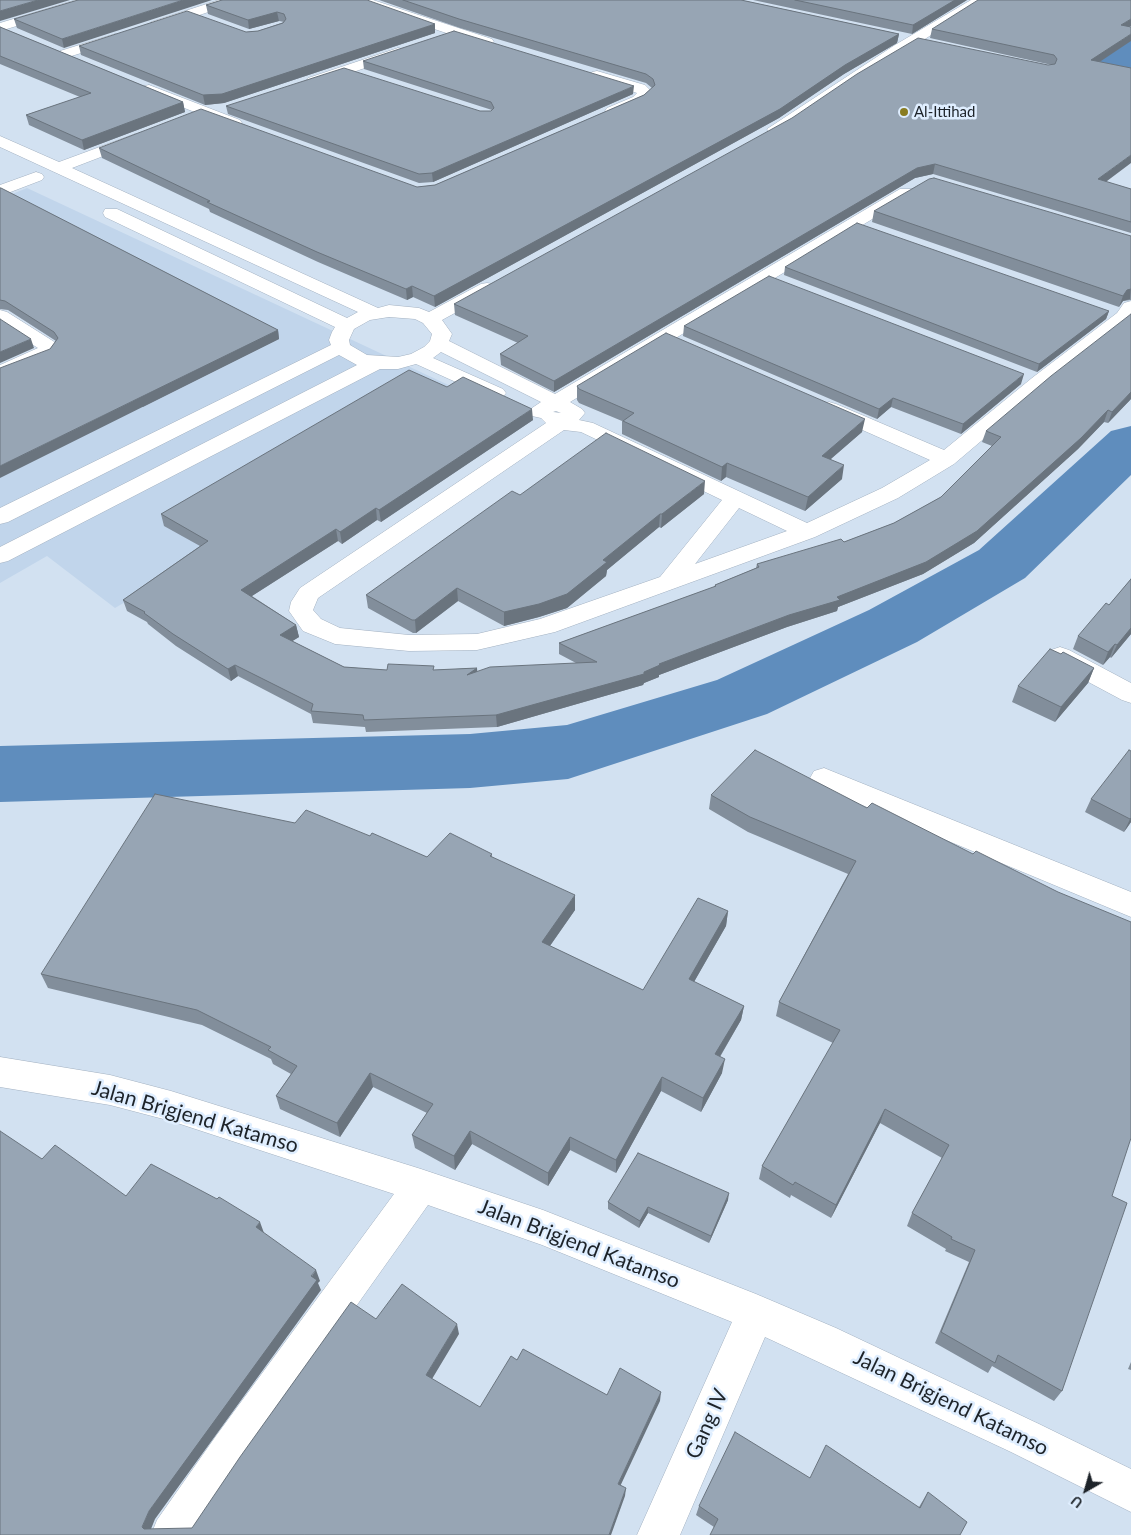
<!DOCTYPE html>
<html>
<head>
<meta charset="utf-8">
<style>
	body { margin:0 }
	#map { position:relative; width:1131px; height:1535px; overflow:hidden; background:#d2e1f1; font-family:Lato,sans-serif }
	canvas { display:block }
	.north { position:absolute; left:1061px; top:1465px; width:50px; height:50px; -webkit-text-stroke:4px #dfeeff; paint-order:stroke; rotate:218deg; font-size:14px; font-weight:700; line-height:20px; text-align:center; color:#1d2329 }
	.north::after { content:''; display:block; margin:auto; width:18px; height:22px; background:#1d2329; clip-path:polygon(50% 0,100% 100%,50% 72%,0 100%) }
</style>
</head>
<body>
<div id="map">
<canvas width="1131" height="1535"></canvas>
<div class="north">U</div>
</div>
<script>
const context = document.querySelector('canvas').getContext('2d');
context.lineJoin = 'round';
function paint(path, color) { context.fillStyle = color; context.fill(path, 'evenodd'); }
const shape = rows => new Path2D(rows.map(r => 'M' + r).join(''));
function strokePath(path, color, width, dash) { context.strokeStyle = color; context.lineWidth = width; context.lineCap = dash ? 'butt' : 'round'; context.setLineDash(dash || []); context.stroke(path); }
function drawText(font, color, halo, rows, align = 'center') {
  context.font = font + ' Lato,sans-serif'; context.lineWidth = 5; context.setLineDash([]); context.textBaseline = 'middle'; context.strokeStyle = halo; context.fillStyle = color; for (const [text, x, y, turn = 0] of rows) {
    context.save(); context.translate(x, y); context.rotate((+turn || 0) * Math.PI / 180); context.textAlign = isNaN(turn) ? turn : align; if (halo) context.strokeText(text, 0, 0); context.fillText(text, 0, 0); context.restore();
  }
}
const built = shape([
	[27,188,472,396,115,608,47,556,0,583,0,434,191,343,0,199]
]);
const river = shape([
	[1131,39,1131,69,1108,90,1113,97,1131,107,1131,136,1117,133,1085,113,1069,90,1081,71,1118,42,1131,39],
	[1131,426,1131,475,1025,578,917,642,767,714,568,779,470,788,0,802,0,746,470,734,567,725,717,680,869,610,979,550,1111,431,1131,426]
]);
const minor = shape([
	[76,0,95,0,93,3,0,31,0,23,76,0],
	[219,0,237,0,235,3,161,28,156,29,150,25,151,22,219,0],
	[355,0,373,0,492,39,494,42,487,46,482,45,357,3,355,0],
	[971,0,986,0,779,132,774,133,769,132,767,129,895,45,971,0],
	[115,34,120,35,122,38,120,41,65,58,58,54,60,51,115,34],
	[398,48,403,49,405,52,403,55,318,84,313,85,306,81,308,78,398,48],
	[597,71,645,85,653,93,643,103,617,114,607,114,605,111,607,108,633,97,637,93,592,78,590,75,592,72,597,71],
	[149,85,240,120,242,123,240,126,235,127,230,126,144,92,142,89,144,86,149,85],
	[135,134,140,136,143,139,140,142,72,168,378,308,389,305,419,308,429,312,481,284,487,283,493,284,496,288,493,292,442,320,452,334,449,341,555,394,900,189,912,189,914,192,912,195,570,402,582,409,585,413,579,420,593,423,807,523,882,488,930,460,822,412,819,408,822,404,829,402,836,404,944,450,1032,378,1117,313,1124,303,1131,301,1131,320,1046,386,954,464,898,498,815,537,555,632,477,650,409,651,335,644,303,631,289,611,291,602,300,588,546,423,541,418,532,416,529,412,532,408,541,402,441,352,433,358,503,389,506,393,503,397,496,399,489,397,416,364,398,369,380,369,8,561,0,563,0,547,357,365,339,355,8,522,0,524,0,508,331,345,329,340,332,332,335,327,105,217,103,213,105,209,117,209,347,318,358,312,0,147,0,136,59,162,135,134],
	[389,317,415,319,423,323,432,334,430,341,424,347,411,354,398,357,367,355,350,345,349,340,354,329,370,320,389,317],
	[556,411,561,413,553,412,556,411],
	[564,430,581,432,722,500,660,577,540,619,477,634,409,635,340,628,321,619,313,610,318,598,564,430],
	[739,508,787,531,695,564,739,508],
	[36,172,42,174,44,177,42,180,0,196,0,185,36,172],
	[0,310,7,312,56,343,59,347,52,356,0,378,0,365,38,348,0,324,0,310],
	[1060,647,1069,650,1131,683,1131,703,1122,700,1051,662,1047,656,1051,650,1060,647],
	[824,768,1131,892,1131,917,814,785,810,778,814,771,824,768],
	[0,1057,110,1075,171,1091,421,1169,543,1210,756,1294,836,1328,1039,1424,1131,1469,1131,1512,1011,1452,765,1337,680,1535,637,1535,732,1322,542,1245,428,1205,244,1464,197,1535,151,1535,157,1520,216,1436,394,1194,171,1121,110,1105,0,1087,0,1057]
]);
const wall = shape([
	[78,0,64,48,17,28,14,19],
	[222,0,435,33,224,103,205,105,81,55,79,46,258,31,284,22,279,21,249,29,208,14,206,5],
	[379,0,741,0,899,34,897,43,844,74,779,118,435,307,413,297,407,300,318,262,210,212,209,209,102,158,99,148,417,187,435,185,644,95,652,88,646,83,460,28],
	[753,0,967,0,912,34],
	[0,27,183,102,185,112,84,150,29,125,26,115,80,97,0,64],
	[1130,27,1100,62,1106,182,1131,189,1131,233,933,174,915,178,554,392,501,365,500,354,518,343,455,315,454,304,1052,65,930,38,932,29],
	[363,61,633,94,433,182,419,183,228,114,226,106,480,111,491,111,492,110,364,69],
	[0,188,278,330,279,339,143,407,50,349,56,341,8,310,0,309],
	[874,211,1131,236,1131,300,1123,301,1119,307,872,222],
	[785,267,1109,311,1106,319,1037,372,784,275],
	[684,326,1021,384,961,434,891,407,877,419,683,336],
	[577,386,862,432,831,459,842,479,805,511,726,477,721,481,622,434,622,421,579,403,577,400],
	[447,387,533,420,381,522,377,520,342,544,338,541,252,596,296,625,299,637,292,641,344,667,387,670,434,670,477,668,477,672,576,663,559,654,559,643,714,587,715,585,756,568,757,564,844,542,894,523,941,497,992,446,982,442,986,431,1131,399,1108,423,1104,422,1078,449,974,543,923,574,838,607,837,611,787,627,659,675,659,677,644,683,643,685,497,727,366,732,365,727,313,723,311,714,238,676,231,681,176,646,148,624,147,622,127,611,123,600,200,546,164,526,161,514],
	[704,494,661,528,659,527,607,570,606,576,567,608,539,617,504,626,458,601,416,633,413,633,368,608,366,595,520,495],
	[1131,579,1131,634,1111,658,1110,657,1103,665,1073,649,1078,636,1109,605],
	[1094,668,1088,683,1055,722,1012,702,1018,686],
	[1131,751,1131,822,1124,832,1085,812,1091,799],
	[711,795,867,808,1112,1196,1062,1391,1054,1401,992,1366,988,1373,935,1343,969,1262,945,1251,946,1249,907,1226,912,1213,942,1158,880,1123,831,1218,791,1195,790,1198,759,1179,762,1166,833,1043,776,1016,779,1002,848,874,748,832,709,809],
	[295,823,370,836,427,857,492,854,492,857,575,910,550,946,643,990,728,911,726,926,694,982,744,1006,741,1020,720,1057,722,1073,701,1112,661,1091,616,1173,570,1150,548,1186,472,1144,455,1170,415,1148,412,1135,427,1113,373,1087,340,1137,280,1109,276,1096,291,1074,273,1064,271,1059,202,1025,48,988,41,974],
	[728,1200,709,1243,648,1213,639,1228,608,1209,608,1202],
	[1131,1362,1131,1370,1128,1369],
	[810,1478,919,1507,928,1492,960,1535,714,1527,696,1515,699,1506]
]);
const shadedWall = shape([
	[38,0,70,0,0,21,0,11],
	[183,0,212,0,64,48,62,39],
	[955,0,967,0,912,34,913,25],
	[277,12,279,21,249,29,248,20],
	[1131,19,1131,26,1119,34,1121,25],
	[435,24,435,33,224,103,205,105,203,95],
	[899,34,897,43,844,74,779,118,435,307,434,296,845,65],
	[1131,34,1131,41,1089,69,1091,60],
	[634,86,633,94,433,182,432,173],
	[183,102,185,112,84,150,82,140],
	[1131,155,1131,163,1095,190,1098,179],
	[935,164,933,174,915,178,554,392,554,381,917,168],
	[412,286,413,297,407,300,406,289],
	[1131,289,1130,299,1123,301,1119,307,1123,296,1127,290],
	[1109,311,1106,319,1037,372,1039,364],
	[278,330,279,339,0,478,0,466],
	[31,339,34,348,0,363,0,352],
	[1024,374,1021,384,961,434,963,424],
	[1131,392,1131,399,1108,423,1112,412],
	[893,398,891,407,877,419,879,409],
	[532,409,533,420,381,522,379,510],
	[1108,410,1104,422,1078,449,974,543,923,574,838,607,837,611,787,627,659,675,659,677,644,683,643,685,497,727,496,715,644,672,659,664,837,597],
	[865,419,862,432,819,469,822,456],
	[727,463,726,477,721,481,722,467],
	[844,465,842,479,805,511,808,497],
	[705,481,704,494,661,528,662,514],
	[376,508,377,520,342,544,340,532],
	[660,514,659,527,607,570,606,576,567,608,539,617,504,626,504,612,603,560],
	[336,529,338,541,244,601,241,590],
	[457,588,458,601,416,633,415,620],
	[296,625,299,637,283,647,280,635],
	[1131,628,1131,634,1111,658,1117,645],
	[1115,644,1110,657,1103,665,1108,652],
	[235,665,238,676,231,681,228,669],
	[477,668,478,680,467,675],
	[1094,668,1088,683,1055,722,1061,707],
	[1131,818,1131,822,1124,832,1130,819],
	[575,895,575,910,542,957,542,942],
	[728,911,726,926,687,994,689,979],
	[744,1006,741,1020,713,1068,715,1054],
	[725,1059,722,1073,701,1112,703,1098],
	[370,1073,373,1087,340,1137,337,1123],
	[662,1077,661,1091,616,1173,616,1160],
	[885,1109,880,1123,831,1218,836,1205],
	[470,1131,472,1144,455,1170,454,1156],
	[570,1137,570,1150,548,1186,548,1173],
	[729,1193,728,1200,709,1243,711,1236],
	[648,1207,648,1213,639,1228,640,1221],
	[260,1222,264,1233,260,1238,256,1227],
	[316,1270,320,1281,318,1283,321,1290,155,1519,149,1534,142,1527,149,1511],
	[457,1324,459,1334,429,1384,426,1375],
	[661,1392,660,1401,617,1493,618,1484],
	[626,1488,625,1496,611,1535,609,1535]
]);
const building = shape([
	[0,0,38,0,0,11,0,0],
	[78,0,183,0,62,39,14,19,78,0],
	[222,0,367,0,435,24,222,94,203,95,79,46,187,11,246,32,258,31,283,23,286,19,284,14,277,12,248,20,206,5,222,0],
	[403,0,741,0,899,34,845,65,780,109,434,296,412,286,406,289,317,252,207,202,210,201,99,148,201,109,417,187,435,185,644,95,655,85,653,79,646,74,459,19,403,0],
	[795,0,955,0,913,25,795,0],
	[978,0,1131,0,1131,19,1121,25,1131,27,1131,34,1091,60,1131,68,1131,155,1098,179,1131,189,1131,222,935,164,917,168,554,381,500,354,528,336,454,304,792,118,857,74,918,38,1048,65,1055,64,1057,59,1054,55,932,29,978,0],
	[0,27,183,102,82,140,26,115,91,93,0,56,0,27],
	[454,31,634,86,432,173,419,174,226,106,344,68,480,111,491,111,494,108,491,102,363,61,454,31],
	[934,178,1131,236,1131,289,1127,290,1123,296,874,211,929,179,934,178],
	[0,188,1,188,278,330,0,466,0,368,50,349,58,338,54,332,5,301,0,300,0,188],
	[857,223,1109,311,1039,364,785,267,857,223],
	[769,276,1024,374,963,424,893,398,879,409,684,326,769,276],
	[1131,314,1131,392,1112,412,1108,410,1081,438,977,531,926,562,837,597,840,600,789,615,659,664,660,665,644,672,644,674,496,715,364,720,363,715,311,711,313,704,235,665,228,669,173,634,144,613,145,612,123,600,208,541,161,514,409,370,447,387,463,377,532,409,379,510,376,508,340,532,336,529,241,590,296,625,280,635,344,667,387,670,388,664,434,666,433,670,477,668,467,675,490,667,597,662,559,643,716,586,715,585,759,567,757,564,841,539,844,542,894,523,941,497,1001,437,986,431,1051,376,1131,314],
	[0,319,31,339,0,352,0,319],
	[666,333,865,419,822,456,844,465,808,497,727,463,722,467,623,421,634,413,579,389,577,386,666,333],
	[606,433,705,481,662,514,660,514,603,560,607,562,567,594,539,604,504,612,457,588,415,620,412,620,366,595,512,491,520,495,606,433],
	[1131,579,1131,628,1117,645,1115,644,1108,652,1078,636,1106,603,1109,605,1131,579],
	[1050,649,1061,654,1063,652,1094,668,1061,707,1018,686,1050,649],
	[755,750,867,808,872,803,973,854,976,851,1058,892,1131,922,1131,1138,1112,1196,1127,1203,1062,1391,998,1355,995,1363,941,1332,975,1250,951,1239,952,1237,912,1213,949,1145,885,1109,836,1205,795,1182,793,1185,762,1166,840,1030,779,1002,856,861,750,817,711,795,755,750],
	[1129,750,1131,751,1131,818,1130,819,1091,799,1129,750],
	[155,794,295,823,306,810,370,836,372,833,427,857,450,833,492,854,490,856,575,895,542,942,643,990,698,898,728,911,689,979,744,1006,715,1054,725,1059,703,1098,662,1077,616,1160,570,1137,548,1173,470,1131,454,1156,412,1135,433,1104,370,1073,337,1123,276,1096,297,1066,268,1050,271,1047,197,1010,41,974,155,794],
	[0,1131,42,1159,55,1145,126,1196,151,1164,217,1199,219,1197,260,1222,256,1227,316,1270,311,1276,317,1280,149,1511,142,1527,144,1529,192,1528,240,1457,351,1302,376,1319,402,1284,457,1324,426,1375,480,1407,511,1356,517,1360,523,1349,607,1395,620,1368,661,1392,618,1484,626,1488,609,1535,0,1535,0,1131],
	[638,1153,729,1193,711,1236,648,1207,640,1221,608,1202,638,1153],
	[735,1432,810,1478,826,1445,920,1508,928,1492,967,1522,960,1535,710,1535,718,1519,699,1506,735,1432]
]);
const markers = [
	[904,112,5,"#897c21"]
];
const farPoinames = [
	["Al-Ittihad",914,112]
];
const nearStreetnames = [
	["Jalan Brigjend Katamso",195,1117,16],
	["Jalan Brigjend Katamso",579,1244,21],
	["Jalan Brigjend Katamso",951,1403,26],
	["Gang IV",707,1424,-66]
];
paint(built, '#c1d5eb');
paint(river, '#5f8dbd');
strokePath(minor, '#a3b1c1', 1);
paint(minor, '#fff');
paint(wall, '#828e9b');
paint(shadedWall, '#6a747e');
paint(building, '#97a5b4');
strokePath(building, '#6a747e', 1);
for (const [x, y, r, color] of markers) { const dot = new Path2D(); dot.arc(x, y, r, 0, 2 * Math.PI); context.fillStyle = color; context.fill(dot); strokePath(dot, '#dfeeff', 2); }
drawText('15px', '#1d2329', '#dfeeff', farPoinames, 'left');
drawText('21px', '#1d2329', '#dfeeff', nearStreetnames);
</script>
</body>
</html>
